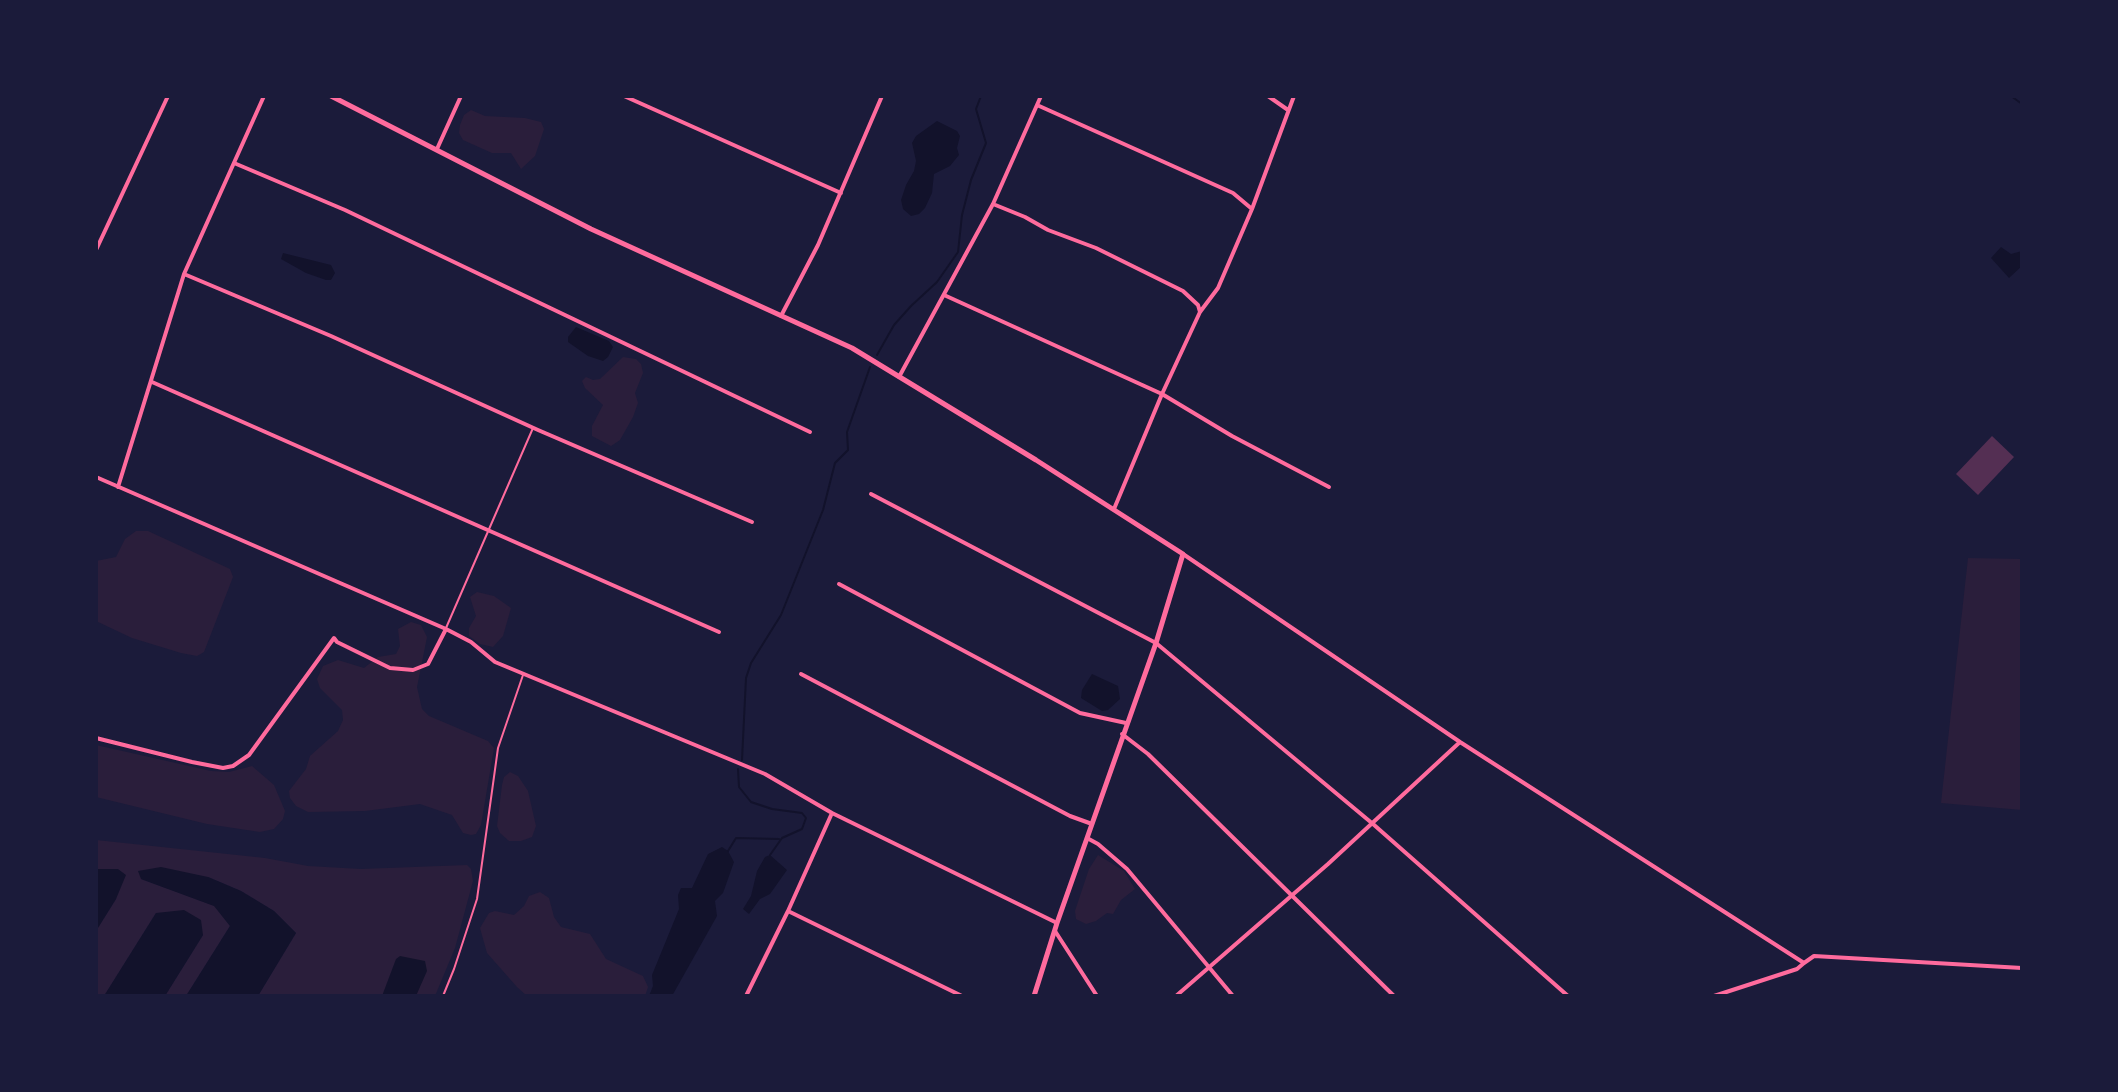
<!DOCTYPE html>
<html>
<head>
<meta charset="utf-8">
<style>
	body { margin:0 }
	#map { position:relative; width:2118px; height:1092px; overflow:hidden; background:#1b1b3a; font-family:"Sofia Sans Condensed",sans-serif }
	canvas { display:block }
	.frame { position:absolute; inset:0; border:98px solid #1b1b3a; pointer-events:none }
</style>
</head>
<body>
<div id="map">
<canvas width="2118" height="1092"></canvas>
<div class="frame"></div>
</div>
<script>
const context = document.querySelector('canvas').getContext('2d');
context.lineJoin = 'round';
function paint(path, color) { context.fillStyle = color; context.fill(path, 'evenodd'); }
const shape = rows => new Path2D(rows.map(r => 'M' + r).join(''));
function strokePath(path, color, width, dash) { context.strokeStyle = color; context.lineWidth = width; context.lineCap = dash ? 'butt' : 'round'; context.setLineDash(dash || []); context.stroke(path); }
const green = shape([
	[471,110,485,116,525,118,541,122,544,129,535,156,521,169,511,153,492,153,463,140,459,133,460,125,464,115],
	[623,357,636,359,641,364,643,373,635,393,638,403,633,417,620,440,611,446,592,436,592,426,603,405,585,388,582,381,586,377,593,380,600,379],
	[136,531,148,531,230,569,233,577,204,652,197,656,181,653,132,638,96,621,96,561,116,557,125,539],
	[1968,558,2022,559,2022,810,1941,803],
	[477,592,494,596,511,608,503,636,493,647,480,644,469,636,469,628,476,616,470,597],
	[411,622,421,625,427,637,417,687,422,709,429,716,488,741,494,748,481,825,476,834,471,835,463,833,452,815,420,804,365,811,308,812,296,806,290,798,289,791,306,769,310,756,338,731,343,720,342,710,320,688,317,679,323,666,338,660,364,668,378,657,396,654,400,646,398,629],
	[96,745,211,771,229,772,252,766,274,785,285,811,283,819,274,829,260,832,207,824,96,797],
	[510,772,518,776,528,791,536,826,532,837,521,841,509,841,500,833,497,826,502,785,504,777],
	[96,840,265,858,308,866,361,869,467,865,471,869,473,881,455,948,435,996,258,996,296,933,274,911,241,891,208,877,141,879,215,906,230,926,186,996,165,996,203,935,156,913,104,996,96,996,96,931,116,899,118,869,96,869],
	[1098,855,1124,871,1135,889,1121,900,1113,914,1107,913,1096,921,1086,924,1076,919,1075,911,1089,869],
	[540,892,549,898,554,917,561,927,590,934,606,959,643,976,648,987,645,996,527,996,517,987,487,953,480,928,489,913,495,911,514,915,524,906,529,896]
]);
const water = shape([
	[937,121,957,131,960,136,957,148,959,155,950,166,934,174,932,193,925,208,919,214,911,216,903,209,901,200,906,185,914,171,916,161,912,143,916,136],
	[2001,247,2011,254,2022,251,2022,266,2009,278,1991,258],
	[283,253,331,265,335,273,331,280,326,280,306,273,281,259],
	[576,327,609,341,613,347,608,357,603,361,588,356,568,342,568,337],
	[1092,674,1118,686,1120,699,1108,710,1102,711,1081,698,1082,690],
	[722,847,728,851,734,862,723,893,715,901,717,916,672,996,649,996,653,986,652,975,679,909,678,895,681,888,692,888,708,854],
	[770,855,787,870,770,894,760,899,749,914,743,909,751,896,757,871,765,857],
	[161,867,208,877,241,891,274,911,296,933,258,996,186,996,230,926,214,906,141,879,138,871],
	[96,869,118,869,126,875,116,899,96,931],
	[184,910,201,920,203,935,165,996,104,996,156,913],
	[400,956,425,961,427,971,416,996,382,996,396,959]
]);
const stream = shape([
	[2011,96,2022,104],
	[877,355,894,325,911,306,937,282,958,252,962,215,971,180,986,143,976,109,981,96],
	[742,760,746,678,751,663,781,615,823,510,835,463,848,450,847,432,870,367],
	[738,769,739,787,751,802,772,809,802,813,806,818,802,829,782,838,770,855],
	[728,851,736,838,779,839]
]);
const building = shape([
	[1992,436,2014,457,1978,495,1956,474]
]);
const service = shape([
	[446,628,533,428],
	[443,996,454,969,477,899,498,748,523,675]
]);
const minor = shape([
	[624,96,841,193],
	[1268,96,1288,110],
	[1037,105,1233,193,1252,209],
	[437,149,461,96],
	[234,163,345,210,810,432],
	[993,204,1025,217,1048,230,1096,248,1183,291,1198,305,1200,312],
	[96,250,168,96],
	[184,274,331,336,538,430,752,522],
	[944,295,1162,394,1232,436,1329,487],
	[781,316,818,245,882,96],
	[899,377,993,204,1041,96],
	[152,382,719,632],
	[96,477,446,629,471,642,495,662,765,774,832,813,1057,923],
	[118,487,184,274,264,96],
	[871,494,1156,643,1373,824,1568,996],
	[1114,509,1162,394,1200,312,1218,288,1252,209,1294,96],
	[1183,554,1460,742,1804,963,1814,956,2022,968],
	[839,584,1080,713,1126,723],
	[801,674,1070,816,1092,824],
	[1122,734,1148,754,1394,996],
	[96,738,192,762,223,768,233,766,249,755,334,638,337,642,390,668,413,670,428,664,446,629],
	[1087,838,1098,844,1127,869,1233,996],
	[788,911,962,996],
	[1055,931,1097,996],
	[746,996,788,911,832,813],
	[1176,996,1328,864,1460,742],
	[1714,996,1797,969,1804,963]
]);
const tertiary = shape([
	[331,96,591,229,852,348,1036,460,1183,554,1156,643,1057,923,1034,996]
]);
paint(green, '#2a1e3b');
paint(water, '#12122b');
strokePath(stream, '#12122b', 2);
paint(building, '#542f53');
strokePath(service, '#ff6b9d', 2);
strokePath(minor, '#ff6b9d', 4);
strokePath(tertiary, '#ff6b9d', 5);
</script>
</body>
</html>
